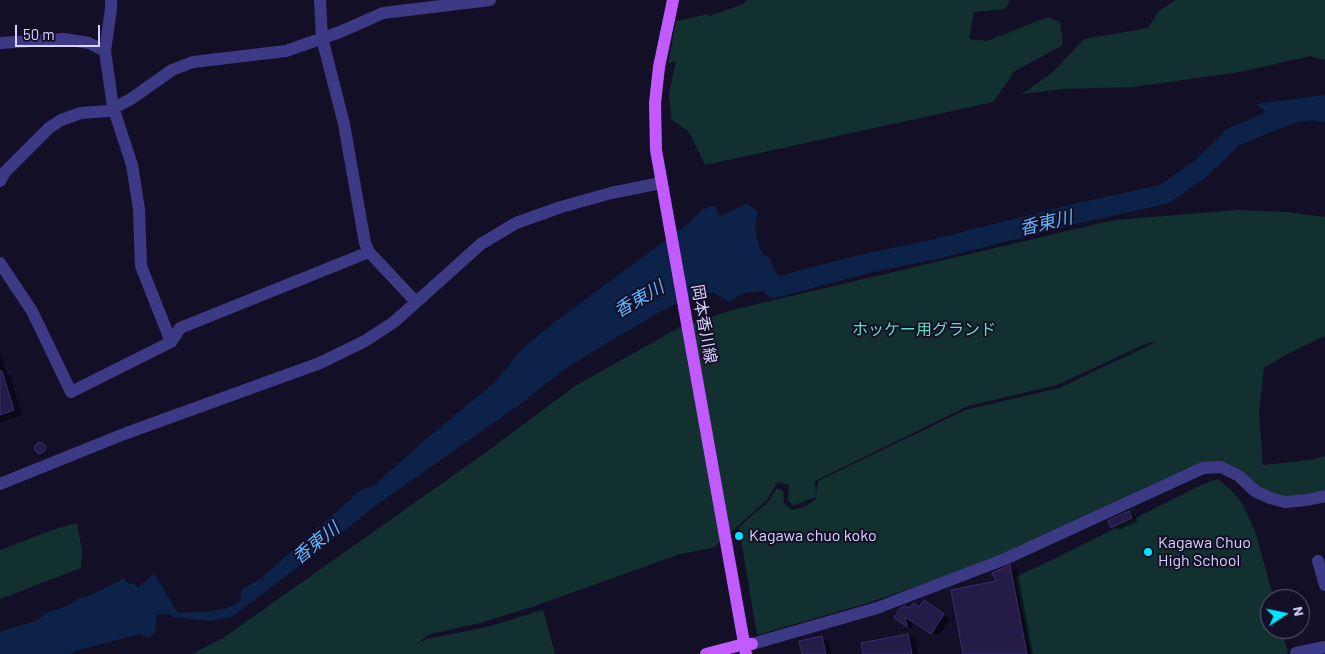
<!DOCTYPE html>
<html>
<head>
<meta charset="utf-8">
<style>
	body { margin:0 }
	#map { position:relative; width:1325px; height:654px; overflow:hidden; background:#130f26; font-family:Barlow,sans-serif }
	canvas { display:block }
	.north { position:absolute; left:1260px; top:589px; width:50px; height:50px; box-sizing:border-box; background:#130f26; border:1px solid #625e7d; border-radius:50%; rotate:79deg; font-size:14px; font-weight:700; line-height:20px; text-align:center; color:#d9d4ff }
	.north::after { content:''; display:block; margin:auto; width:18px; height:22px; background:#00e5ff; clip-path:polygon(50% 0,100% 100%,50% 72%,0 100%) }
	.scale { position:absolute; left:15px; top:25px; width:85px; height:22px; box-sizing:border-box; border:2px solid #d9d4ff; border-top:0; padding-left:6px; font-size:15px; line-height:18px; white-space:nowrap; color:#d9d4ff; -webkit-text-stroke:4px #130f26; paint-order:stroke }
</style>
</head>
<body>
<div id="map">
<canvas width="1325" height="654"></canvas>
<div class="north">N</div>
<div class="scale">50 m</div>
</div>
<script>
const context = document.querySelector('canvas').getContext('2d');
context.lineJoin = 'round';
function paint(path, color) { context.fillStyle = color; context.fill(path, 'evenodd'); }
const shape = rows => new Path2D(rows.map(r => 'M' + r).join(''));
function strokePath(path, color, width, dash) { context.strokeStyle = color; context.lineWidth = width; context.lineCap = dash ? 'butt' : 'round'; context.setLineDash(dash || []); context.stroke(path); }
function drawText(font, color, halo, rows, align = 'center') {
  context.font = font + ' Barlow,"Noto Sans JP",sans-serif'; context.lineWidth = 4; context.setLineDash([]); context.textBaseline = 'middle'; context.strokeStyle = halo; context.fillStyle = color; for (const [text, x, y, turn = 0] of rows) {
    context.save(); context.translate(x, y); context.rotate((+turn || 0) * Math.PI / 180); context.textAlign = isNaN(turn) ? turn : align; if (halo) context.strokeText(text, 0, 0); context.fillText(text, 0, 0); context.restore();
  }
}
const green = shape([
	[748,0,1010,0,1005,9,974,12,969,39,987,41,1048,17,1060,22,1063,45,1015,71,993,102,705,165,689,132,671,119,669,93,676,61,668,64,676,21,708,14,709,16,741,5],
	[1175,0,1325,0,1325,60,1310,56,1240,72,1133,87,1063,89,1022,94,1052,73,1084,39,1148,28,1159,11],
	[1238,210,1287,212,1325,217,1325,336,1291,352,1264,368,1259,412,1263,465,1310,460,1325,456,1325,490,1291,498,1257,500,1241,483,1211,462,1003,557,868,603,757,635,739,527,768,502,777,488,783,491,784,504,792,510,804,507,816,499,816,497,793,506,788,500,789,485,778,482,766,501,713,548,680,554,535,606,480,623,430,634,415,645,426,639,487,627,543,610,555,654,192,654,223,638,485,453,575,386,680,327,736,309,1114,220],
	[1150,342,1156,342,1059,388,965,410,818,481,816,495,815,481,968,406,1057,385],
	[1218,479,1233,492,1242,503,1255,531,1274,599,1270,599,1270,629,1282,629,1288,654,1031,654,1015,577,1054,559,1201,485],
	[77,523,82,550,81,568,0,599,0,550,55,529]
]);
const water = shape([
	[1325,95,1325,122,1308,120,1264,124,1267,113,1256,104],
	[746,204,758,211,755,227,759,246,771,273,773,288,770,291,744,293,729,302,714,293,701,293,695,297,671,306,619,336,562,371,522,403,378,504,298,567,232,617,210,621,173,617,169,614,157,615,155,632,149,638,140,634,75,651,70,654,0,654,0,632,1,631,36,621,47,612,68,606,79,598,87,597,123,579,129,584,134,583,138,588,154,573,178,613,205,612,227,608,240,601,242,589,260,579,361,490,373,486,432,434,494,383,524,347,556,321,690,222,702,210,710,206,716,207,720,216]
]);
const shadow = shape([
	[0,352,6,373,10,375,22,415,0,422],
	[37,444,45,446,46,450,44,454,41,455,37,451],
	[1129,512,1135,516,1138,521,1119,530,1112,527],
	[1010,567,1017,570,1033,654,965,654,998,582],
	[930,606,950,619,938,636,911,619,913,629,895,617,909,610],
	[908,635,915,639,918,654,864,654],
	[822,638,829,642,831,654,803,654]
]);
const river = shape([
	[761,264,773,288,864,264,936,249,1083,212,1165,194,1200,169,1233,137,1294,112,1325,109]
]);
const building = shape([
	[0,371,2,371,14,410,0,415,0,371],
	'34.5 448a5.5 5.5 0 1 1 11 0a5.5 5.5 0 1 1-11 0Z',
	[1129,511,1132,518,1111,528,1108,521,1129,511],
	[1010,565,1027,654,963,654,951,590,996,581,992,573,1010,565],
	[924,600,944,614,931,634,905,617,907,627,894,618,900,608,905,606,908,608,914,603,919,607,924,600],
	[908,634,912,654,863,654,861,643,908,634],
	[822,636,826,654,802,654,799,641,822,636]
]);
const minor = shape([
	[111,0,111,9,105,51,113,107,132,165,139,209,141,266,171,342],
	[320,0,322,38,344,124,365,243,369,252,416,302],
	[0,43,64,39,89,43,105,51],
	[0,181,5,172,49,128,61,120,81,113,108,111,131,99,172,70,193,62,286,51,340,32,383,13,490,0],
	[0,263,32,311,71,392,171,342,180,328,369,252],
	[0,484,124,434,320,363,365,341,394,322,481,244,516,223,561,207,611,193,661,183],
	[1318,561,1325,585],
	[752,644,877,608,1005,559,1203,468,1221,467,1239,476,1255,491,1270,498,1285,502,1307,500,1325,496],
	[1296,653,1325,647]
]);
const major = shape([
	[673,0,659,67,655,103,656,150,746,654],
	[706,654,744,644,752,644]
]);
const markers = [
	[739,536,5,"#00e5ff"],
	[1148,552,5,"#00e5ff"]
];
const streetNames = [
	["岡本香川線",704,324,80]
];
const parkNames = [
	["ホッケー用グランド",924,330]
];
const poiNames = [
	["Kagawa chuo koko",749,536],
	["Kagawa Chuo",1158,543],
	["High School",1158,561]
];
const waterNames = [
	["香東川",1046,223,-13],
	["香東川",639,299,-30],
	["香東川",316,543,-39]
];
paint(green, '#12302f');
paint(water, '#0c2248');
paint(shadow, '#0007');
strokePath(river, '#0c2248', 20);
paint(building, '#241b47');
strokePath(building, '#3b2d73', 1);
strokePath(minor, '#3d3a85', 12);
strokePath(major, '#c25bff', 12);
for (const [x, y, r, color] of markers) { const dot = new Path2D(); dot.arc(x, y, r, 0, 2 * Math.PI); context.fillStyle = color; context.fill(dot); strokePath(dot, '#130f26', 2); }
drawText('16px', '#d9d4ff', '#130f26', streetNames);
drawText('16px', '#5fe0c0', '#130f26', parkNames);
drawText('16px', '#d9d4ff', '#130f26', poiNames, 'left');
drawText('italic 18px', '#62b6ff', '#130f26', waterNames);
</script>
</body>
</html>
